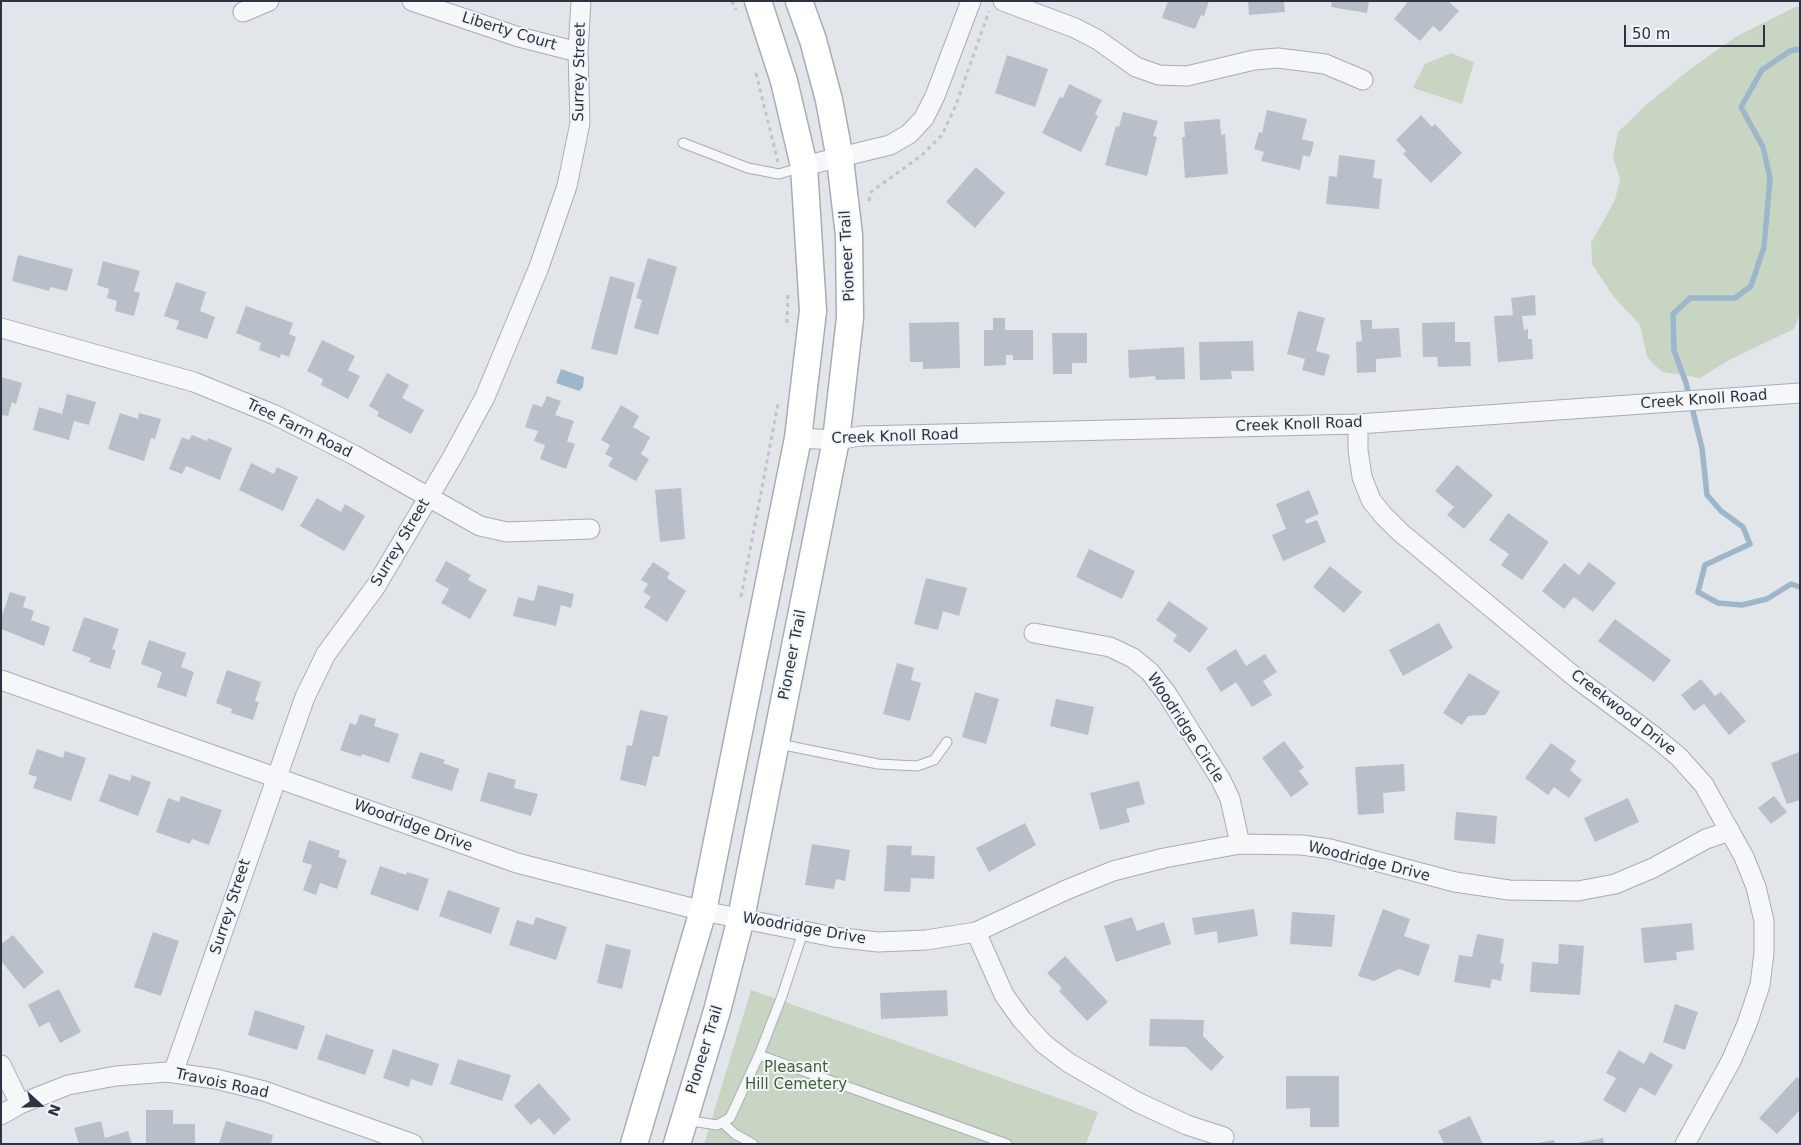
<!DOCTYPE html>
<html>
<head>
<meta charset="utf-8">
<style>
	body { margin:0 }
	#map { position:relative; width:1801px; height:1145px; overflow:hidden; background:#e2e6eb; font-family:"DejaVu Sans",sans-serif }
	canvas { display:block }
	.frame { position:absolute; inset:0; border:2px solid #2a3443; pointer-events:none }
	.north { position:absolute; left:15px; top:1080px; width:50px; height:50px; -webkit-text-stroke:4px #f2f5f8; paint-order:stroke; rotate:110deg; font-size:14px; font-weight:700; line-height:20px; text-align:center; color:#2a3443 }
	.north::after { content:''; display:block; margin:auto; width:18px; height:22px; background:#2a3443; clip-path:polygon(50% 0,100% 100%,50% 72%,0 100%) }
	.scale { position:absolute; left:1624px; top:25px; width:141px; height:22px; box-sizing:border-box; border:2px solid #2a3443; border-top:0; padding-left:6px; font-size:15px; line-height:18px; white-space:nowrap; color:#2a3443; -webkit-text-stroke:4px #f2f5f8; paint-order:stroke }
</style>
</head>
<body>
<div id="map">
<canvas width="1801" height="1145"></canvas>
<div class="frame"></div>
<div class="north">N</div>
<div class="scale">50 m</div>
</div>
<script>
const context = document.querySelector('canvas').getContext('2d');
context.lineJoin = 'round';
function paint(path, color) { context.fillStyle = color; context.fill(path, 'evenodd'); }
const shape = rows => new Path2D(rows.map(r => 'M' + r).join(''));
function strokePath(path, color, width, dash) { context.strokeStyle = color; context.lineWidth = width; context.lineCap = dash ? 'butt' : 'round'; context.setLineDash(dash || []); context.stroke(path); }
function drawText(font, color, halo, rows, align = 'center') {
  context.font = font + ' "DejaVu Sans",sans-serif'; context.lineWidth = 4; context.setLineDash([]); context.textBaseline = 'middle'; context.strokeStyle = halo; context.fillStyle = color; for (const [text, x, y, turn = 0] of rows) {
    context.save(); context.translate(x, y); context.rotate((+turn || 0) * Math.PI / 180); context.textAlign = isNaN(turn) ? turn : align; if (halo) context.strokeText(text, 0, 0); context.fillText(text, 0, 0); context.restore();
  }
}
const green = shape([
	[1795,7,1800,7,1800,289,1799,316,1794,329,1731,359,1700,378,1662,372,1647,357,1640,325,1613,296,1592,264,1591,243,1615,200,1620,179,1613,158,1618,132,1645,106,1689,70,1737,36],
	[1451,53,1474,62,1462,104,1413,88,1425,64],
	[751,990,1098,1112,1086,1144,704,1144]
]);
const water = shape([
	[561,369,584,377,583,387,579,391,556,383]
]);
const stream = shape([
	[1800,49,1790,51,1762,70,1741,107,1763,147,1770,178,1764,247,1751,286,1735,298,1690,298,1673,314,1674,350,1686,383,1702,448,1707,495,1721,511,1743,527,1750,544,1705,565,1698,592,1718,603,1742,605,1767,599,1791,584,1800,587]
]);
const building = shape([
	[1168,1,1209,1,1204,16,1201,15,1195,29,1162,18],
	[1248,1,1284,1,1285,12,1249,15],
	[1332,1,1369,1,1367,13,1331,7],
	[1405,1,1448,1,1459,11,1440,32,1433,26,1420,41,1394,19,1407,3],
	[1007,55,1048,69,1035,107,995,93],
	[1069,84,1102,100,1095,114,1098,116,1081,152,1042,133,1060,97,1063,98],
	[1267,110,1307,119,1302,139,1314,142,1310,157,1303,155,1300,170,1261,161,1264,152,1254,149,1259,132,1262,133],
	[1123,112,1158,121,1153,136,1157,137,1147,176,1105,165,1116,126,1119,127],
	[1421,115,1432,127,1435,124,1462,153,1431,183,1403,154,1406,151,1396,140],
	[1220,119,1221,135,1225,134,1228,174,1185,178,1182,137,1185,137,1184,122],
	[1339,155,1375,160,1373,178,1382,179,1379,209,1326,204,1329,176,1337,177],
	[976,167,1005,193,975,228,946,202],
	[18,255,73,269,67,291,50,287,49,291,12,281],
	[648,258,677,267,658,335,634,328,642,300,636,298],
	[103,261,140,271,134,291,140,293,134,316,115,311,117,301,107,298,109,289,97,285],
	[610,276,635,283,617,355,591,349],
	[176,282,206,292,200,311,215,317,207,339,176,329,179,321,164,316],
	[1535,295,1536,315,1522,316,1524,330,1528,329,1528,339,1532,339,1533,359,1498,362,1494,316,1513,315,1511,298],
	[246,306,293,323,289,334,296,337,289,357,281,354,280,358,259,350,261,343,236,333],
	[1298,311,1325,318,1316,351,1330,355,1324,376,1302,370,1305,359,1287,354],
	[993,318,1005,318,1005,330,1033,330,1033,360,1013,360,1013,355,1006,355,1006,365,984,366,984,330,993,330],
	[1360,320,1372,320,1372,329,1399,328,1401,357,1376,359,1376,372,1357,373,1356,342,1362,341],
	[959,322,960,368,923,369,923,362,910,362,909,323],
	[1455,322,1455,342,1470,342,1471,366,1438,367,1437,357,1423,357,1422,323],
	[1052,333,1087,333,1087,363,1072,363,1072,374,1053,374],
	[322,340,355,356,348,370,360,376,348,399,321,385,323,379,307,371],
	[1253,341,1254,371,1231,371,1232,379,1200,380,1199,342],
	[1184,347,1185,379,1156,380,1155,376,1129,378,1128,350],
	[387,373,409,385,402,398,424,410,411,434,377,416,379,412,369,406],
	[1,377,22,383,16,404,12,402,8,416,1,415],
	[67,394,96,402,89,425,74,421,69,440,33,430,39,407,62,414],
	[547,396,561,401,555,415,574,421,567,441,575,444,566,469,540,459,545,445,534,441,538,431,525,427,533,404,542,407],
	[621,405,639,416,633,427,650,437,641,454,649,459,636,481,608,466,613,458,605,454,610,445,601,440],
	[120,413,138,419,139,413,161,419,155,439,151,438,144,461,108,449],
	[192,435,207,441,208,438,232,448,220,480,186,466,182,474,169,469,182,437,189,440],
	[251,463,274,474,277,467,298,477,283,511,239,490],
	[1457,465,1493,495,1464,529,1447,515,1454,507,1435,491],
	[681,488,685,539,660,542,655,490],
	[1309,490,1319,514,1305,520,1306,524,1317,520,1326,542,1283,561,1272,535,1286,529,1276,504],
	[317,498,341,512,345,504,365,516,344,551,300,526],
	[1508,513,1549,542,1522,580,1501,565,1509,554,1489,540],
	[1089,549,1135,571,1122,599,1076,577],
	[446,561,471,575,468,580,487,590,470,619,441,603,449,589,435,581],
	[653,562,670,573,667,578,686,591,667,622,644,607,651,597,643,592,648,584,641,580],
	[1589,562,1616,583,1593,612,1574,597,1564,609,1542,591,1564,563,1579,575],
	[1330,566,1362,592,1344,613,1313,587],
	[926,578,967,588,959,616,943,611,938,630,914,624],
	[538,585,574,594,571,608,561,605,556,626,513,616,518,597,534,601],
	[10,592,26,597,23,607,34,611,31,620,50,627,44,646,1,629,1,618],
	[1169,601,1208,628,1190,653,1173,641,1177,635,1156,620],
	[84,617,119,629,112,649,116,650,110,669,89,662,91,658,72,651],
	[1615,619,1671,660,1654,682,1598,641],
	[1439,623,1453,648,1403,676,1389,650],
	[149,640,186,653,181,667,194,672,186,697,157,687,162,672,141,664],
	[1236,649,1246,666,1265,654,1277,672,1263,681,1272,695,1252,707,1236,682,1221,692,1206,668],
	[897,663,914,668,911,680,921,683,910,721,883,714],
	[227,670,261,682,255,701,259,702,253,720,231,713,232,709,216,703],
	[1469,673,1500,692,1485,715,1468,716,1462,725,1443,713],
	[1701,679,1715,696,1721,692,1746,721,1729,735,1704,704,1694,711,1681,695],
	[975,692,999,699,986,744,962,737],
	[1056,699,1094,707,1088,735,1050,726],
	[640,710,668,716,659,757,653,756,646,786,620,780,627,745,632,746],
	[360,714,376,719,374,726,399,734,389,763,362,754,361,757,340,750,350,723,356,725],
	[1284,741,1304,767,1299,771,1309,784,1291,797,1262,758],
	[1551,743,1576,761,1570,770,1582,780,1569,798,1554,787,1548,795,1525,778],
	[37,749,63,758,65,751,86,758,71,801,33,788,37,777,28,774],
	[420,752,445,760,443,763,459,769,452,791,411,778],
	[1799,752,1800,800,1787,804,1771,763],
	[1404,764,1405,791,1383,793,1384,813,1358,815,1355,767],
	[488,772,516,780,514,788,538,794,531,816,480,801],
	[109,774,130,781,132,775,151,782,138,816,99,801],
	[1139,781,1145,804,1126,809,1130,822,1100,830,1090,793],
	[181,796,222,810,209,845,192,839,190,844,156,832,168,798,179,802],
	[1774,796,1787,812,1771,824,1758,808],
	[1628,798,1639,822,1595,842,1584,818],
	[1456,812,1497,816,1495,844,1454,840],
	[1025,823,1036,845,989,872,976,848],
	[309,840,340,851,338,857,347,860,337,889,320,883,316,895,303,890,312,865,302,862],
	[812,844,850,850,845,881,836,879,834,889,805,885],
	[887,845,912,846,911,855,935,856,934,879,911,878,910,892,884,891],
	[380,866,406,875,407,872,429,879,418,911,370,894],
	[448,890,500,908,491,934,439,916],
	[1254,909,1258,936,1218,943,1217,931,1195,935,1192,918],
	[1383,909,1410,919,1404,936,1430,945,1419,976,1399,969,1374,981,1358,976],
	[1292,912,1335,915,1332,947,1290,944],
	[536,917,567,927,556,960,509,945,517,920,533,925],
	[1132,917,1137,931,1164,922,1171,944,1116,962,1104,926],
	[1692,923,1694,950,1676,952,1677,960,1644,963,1641,928],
	[153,932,179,941,161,996,134,987],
	[1477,934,1504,939,1500,963,1504,964,1501,981,1492,979,1490,988,1454,982,1459,955,1472,957],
	[13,935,44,972,24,989,1,961,1,944],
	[606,944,631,950,622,989,597,983],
	[1559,944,1584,946,1580,995,1530,992,1532,962,1558,964],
	[1065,956,1108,1002,1087,1021,1059,991,1062,988,1047,973],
	[59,989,81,1032,60,1043,49,1022,39,1027,28,1005],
	[947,990,948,1016,881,1019,880,993],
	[1675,1004,1698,1012,1685,1050,1663,1042],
	[255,1010,305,1026,297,1050,248,1035],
	[1150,1019,1204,1020,1203,1036,1224,1057,1211,1071,1186,1047,1149,1046],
	[326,1034,374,1050,365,1075,317,1059],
	[393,1049,439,1064,432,1086,411,1079,409,1087,383,1078],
	[1619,1050,1644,1064,1650,1052,1673,1065,1655,1096,1640,1087,1625,1113,1603,1100,1616,1078,1606,1073],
	[458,1059,511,1075,502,1101,450,1084],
	[1286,1076,1339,1076,1339,1127,1310,1127,1310,1108,1286,1109],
	[1797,1077,1800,1079,1800,1110,1777,1134,1759,1118],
	[539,1083,571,1119,554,1135,539,1118,531,1125,514,1106],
	[146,1110,173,1110,173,1124,195,1124,195,1144,146,1144],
	[1470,1116,1483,1144,1444,1144,1438,1131],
	[101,1121,105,1138,128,1131,132,1144,79,1144,74,1128],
	[226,1121,273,1135,271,1144,219,1144],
	[1603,1138,1604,1144,1577,1144,1577,1143],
	[1554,1140,1555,1144,1538,1144,1538,1143]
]);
const path = shape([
	[732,1,736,10],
	[756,73,778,162],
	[869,201,871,192,922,155,942,135,956,105,989,11],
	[787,323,788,292],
	[741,597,778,404]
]);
const lane = shape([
	[683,143,748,168,779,174,802,167],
	[779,744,878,764,917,766,934,760,947,742],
	[759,1055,1007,1144],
	[685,1120,717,1125,730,1118,759,1055,782,996,803,932],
	[722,1122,735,1134,753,1144]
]);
const street = shape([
	[412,1,519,37,578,52],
	[1003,1,1075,28,1098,40,1136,67,1159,75,1187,76,1254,60,1278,58,1325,64,1363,80],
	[243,12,269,1],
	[804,166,890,145,909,134,924,118,935,96,971,1],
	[1,328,194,382,275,415,354,455,480,526,507,532,590,529],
	[1358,424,1358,450,1362,477,1371,500,1383,515,1400,532,1576,678,1655,737,1679,757,1704,785,1744,857,1756,887,1764,921,1764,953,1760,985,1747,1024,1731,1061,1685,1144],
	[798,438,836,440,861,436,1358,424,1800,393],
	[1034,633,1110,647,1133,658,1150,672,1167,694,1221,780,1230,799,1240,844],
	[1,680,517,863,703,911,834,937,878,942,926,940,976,932,1066,890,1113,871,1164,858,1240,844,1302,845,1330,849,1455,882,1509,890,1578,891,1615,884,1653,868,1706,839,1730,831],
	[976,932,1004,995,1022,1020,1044,1044,1069,1063,1137,1102,1187,1125,1224,1137],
	[1,1065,20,1104],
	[173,1073,305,697,326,654,376,586,453,456,485,397,539,267,567,186,580,123,578,52,581,1],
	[1,1115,20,1104,68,1085,116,1076,167,1072,216,1079,264,1091,413,1144]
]);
const secondary = shape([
	[634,1144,703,911,798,438,813,311,804,166,784,81,758,1],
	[677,1144,717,1011,741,918,836,440,850,318,849,235,840,159,829,100,813,40,799,1]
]);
const streetNames = [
	["Liberty Court",509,32,17],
	["Surrey Street",580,72,-89],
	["Pioneer Trail",848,256,-93],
	["Creek Knoll Road",1704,400,-4],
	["Creek Knoll Road",1299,425,-2],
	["Tree Farm Road",299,429,26],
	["Creek Knoll Road",895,437,-2],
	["Surrey Street",401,543,-59],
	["Pioneer Trail",793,655,-79],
	["Creekwood Drive",1623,713,38],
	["Woodridge Circle",1185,728,57],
	["Woodridge Drive",413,826,20],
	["Woodridge Drive",1369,862,14],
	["Surrey Street",231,907,-72],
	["Woodridge Drive",804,929,10],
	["Pioneer Trail",705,1050,-73],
	["Travois Road",222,1084,12]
];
const parkNames = [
	["Pleasant",796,1068],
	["Hill Cemetery",796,1085]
];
paint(green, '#c9d5c3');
paint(water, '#9db6cb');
strokePath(stream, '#9db6cb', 5.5);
paint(building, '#b9bfc8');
strokePath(lane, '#a7adb5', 11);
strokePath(street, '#a7adb5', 21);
strokePath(secondary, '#a7adb5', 29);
strokePath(path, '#c0c4ca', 3, [4, 4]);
strokePath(lane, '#f5f7f9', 9);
strokePath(street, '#f5f7f9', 19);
strokePath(secondary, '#fff', 26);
drawText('15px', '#2a3443', '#f2f5f8', streetNames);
drawText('15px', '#415f37', '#f2f5f8', parkNames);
</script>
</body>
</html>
